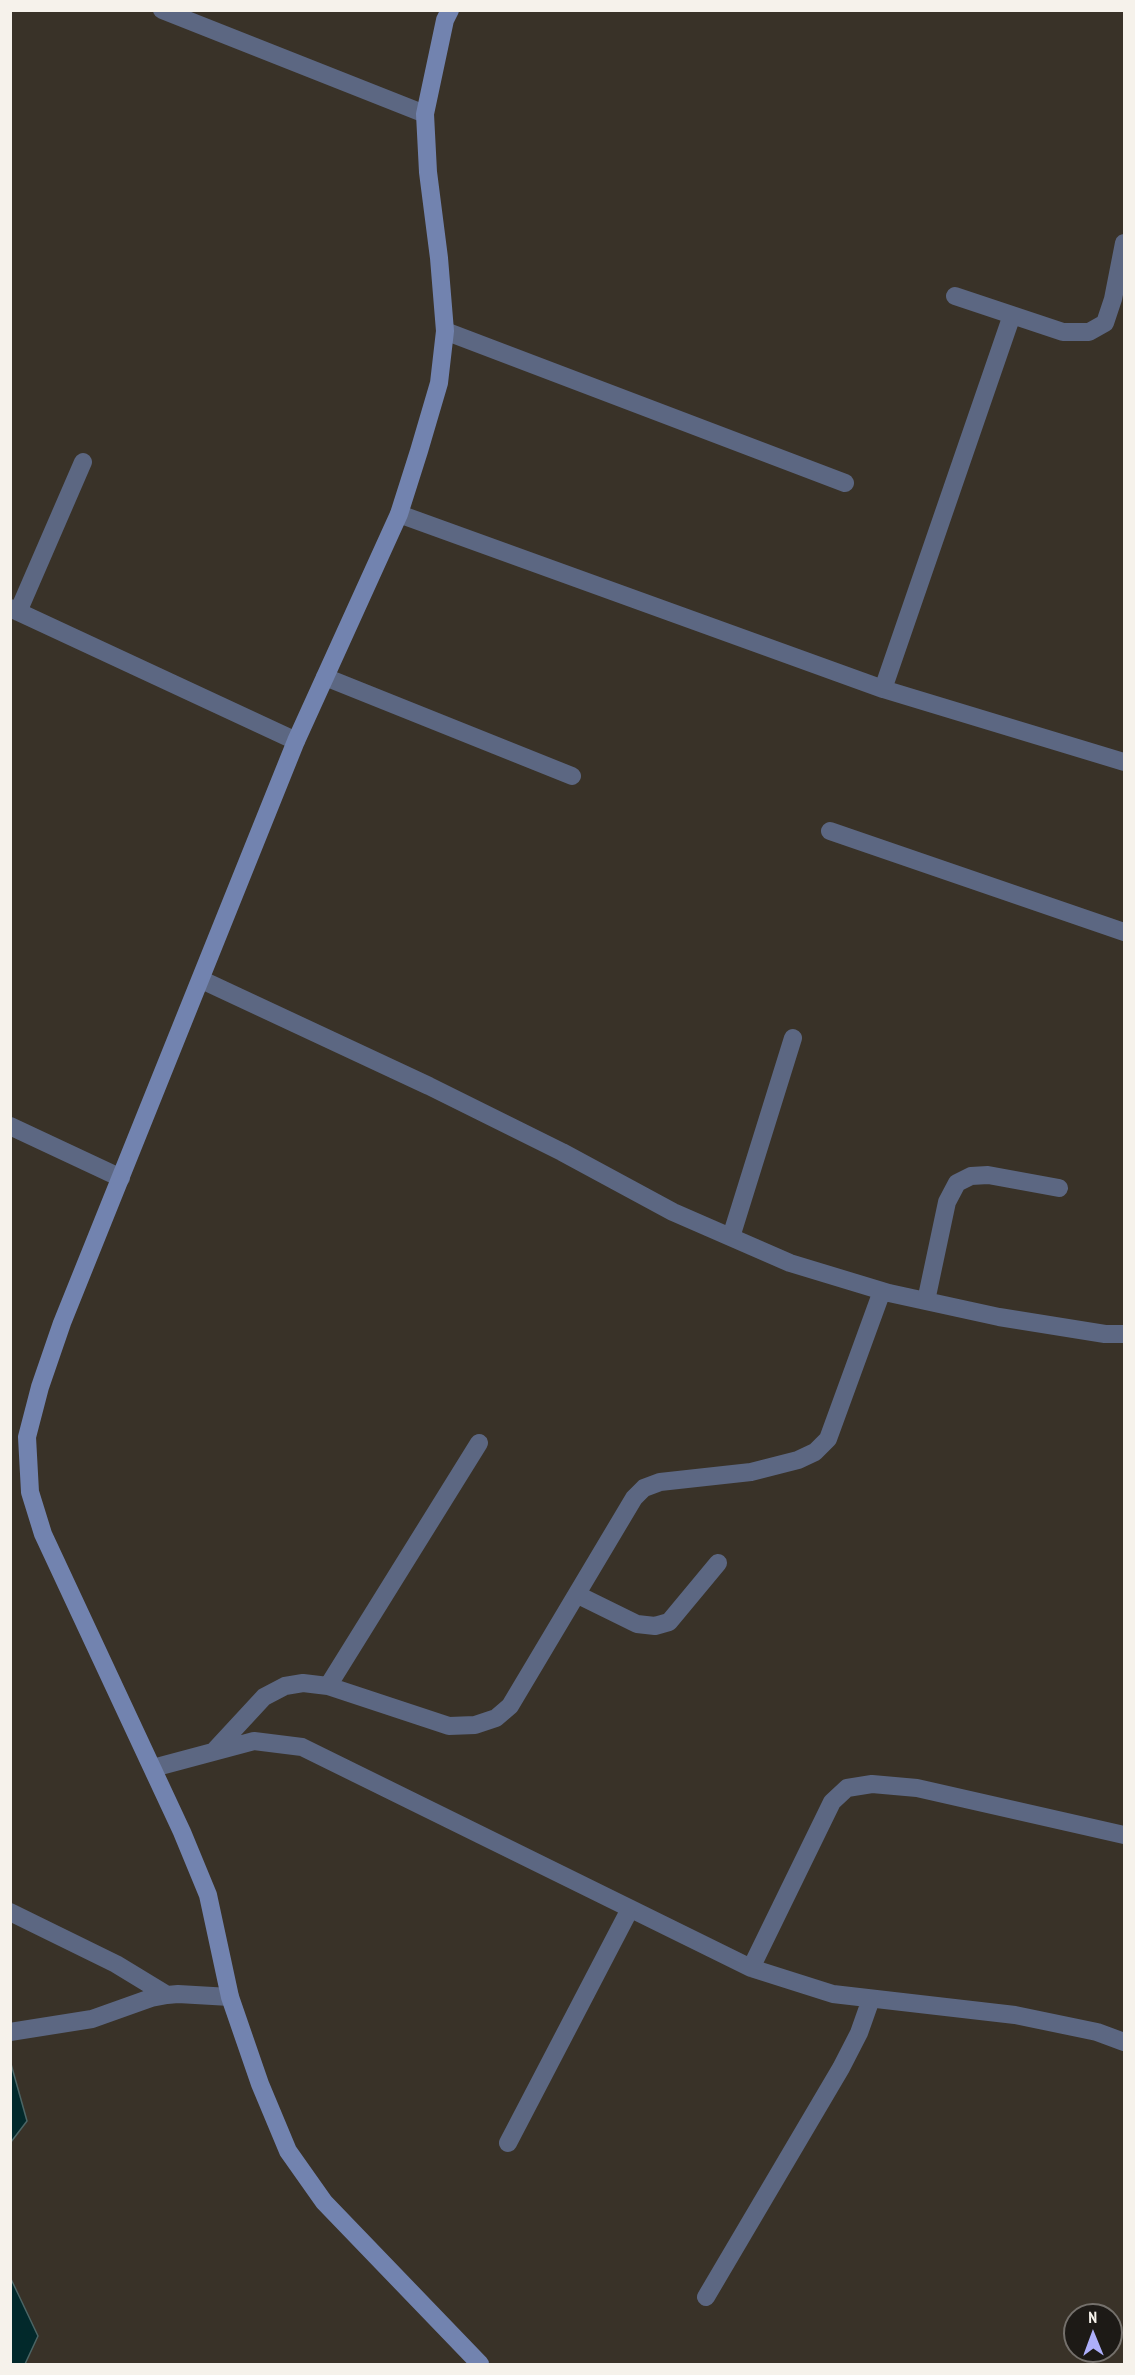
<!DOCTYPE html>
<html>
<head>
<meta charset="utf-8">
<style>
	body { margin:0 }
	#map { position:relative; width:1135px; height:2375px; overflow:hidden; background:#393228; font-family:"PT Sans Narrow",sans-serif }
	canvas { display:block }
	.frame { position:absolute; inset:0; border:12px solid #f6f2eb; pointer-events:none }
	.north { position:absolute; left:1063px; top:2303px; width:60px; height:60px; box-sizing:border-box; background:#1d1a16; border:2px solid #74706b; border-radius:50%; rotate:359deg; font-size:16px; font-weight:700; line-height:24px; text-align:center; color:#f6f2eb }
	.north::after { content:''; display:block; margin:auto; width:21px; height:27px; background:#adaffb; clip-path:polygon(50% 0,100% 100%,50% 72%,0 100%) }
</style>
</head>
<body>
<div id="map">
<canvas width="1135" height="2375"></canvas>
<div class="frame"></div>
<div class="north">N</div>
</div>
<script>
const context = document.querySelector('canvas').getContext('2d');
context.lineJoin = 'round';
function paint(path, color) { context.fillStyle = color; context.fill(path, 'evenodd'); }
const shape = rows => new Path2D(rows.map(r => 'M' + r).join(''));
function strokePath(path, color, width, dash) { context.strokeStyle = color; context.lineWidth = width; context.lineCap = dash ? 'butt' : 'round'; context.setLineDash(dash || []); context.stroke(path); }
const water = shape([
	[11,2064,27,2121,11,2142,10,2142,11,2064],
	[11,2279,38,2336,25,2364,11,2364,11,2279]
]);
const street = shape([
	[162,10,425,114],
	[955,296,1063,332,1089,332,1105,323,1113,299,1124,243],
	[445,331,845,483],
	[399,514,883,689,1124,762],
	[10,608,296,741],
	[18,612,83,462],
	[325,677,572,776],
	[883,689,1012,315],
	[830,831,1124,932],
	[202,980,429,1086,562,1152,673,1212,790,1263,889,1293,999,1317,1105,1334,1124,1334],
	[10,1126,121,1178],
	[731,1237,793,1038],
	[926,1301,947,1202,957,1183,971,1176,988,1175,1059,1188],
	[578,1595,637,1624,655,1626,669,1622,718,1563],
	[328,1686,479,1443],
	[214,1751,264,1697,285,1686,303,1683,328,1686,449,1726,475,1725,496,1718,510,1706,634,1498,644,1488,660,1482,751,1472,798,1460,815,1452,828,1439,882,1291],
	[153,1768,254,1741,302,1747,751,1968,833,1994,1015,2015,1097,2032,1124,2042],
	[10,1912,116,1964,167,1995],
	[751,1968,832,1802,847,1788,872,1784,917,1788,1124,1835],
	[10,2032,92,2019,151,1998,167,1995,178,1994,230,1997],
	[508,2143,630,1909],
	[706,2297,841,2068,859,2033,871,1999]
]);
const secondary = shape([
	[450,10,445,20,425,114,428,172,439,258,445,331,439,383,419,451,399,514,296,741,62,1323,40,1387,27,1437,30,1492,43,1534,182,1832,208,1895,230,1997,260,2084,288,2151,324,2202,480,2364]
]);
paint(water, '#02292b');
strokePath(water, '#4b6565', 1.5);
strokePath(street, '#5c6782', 18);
strokePath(secondary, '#7283af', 18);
</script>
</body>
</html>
